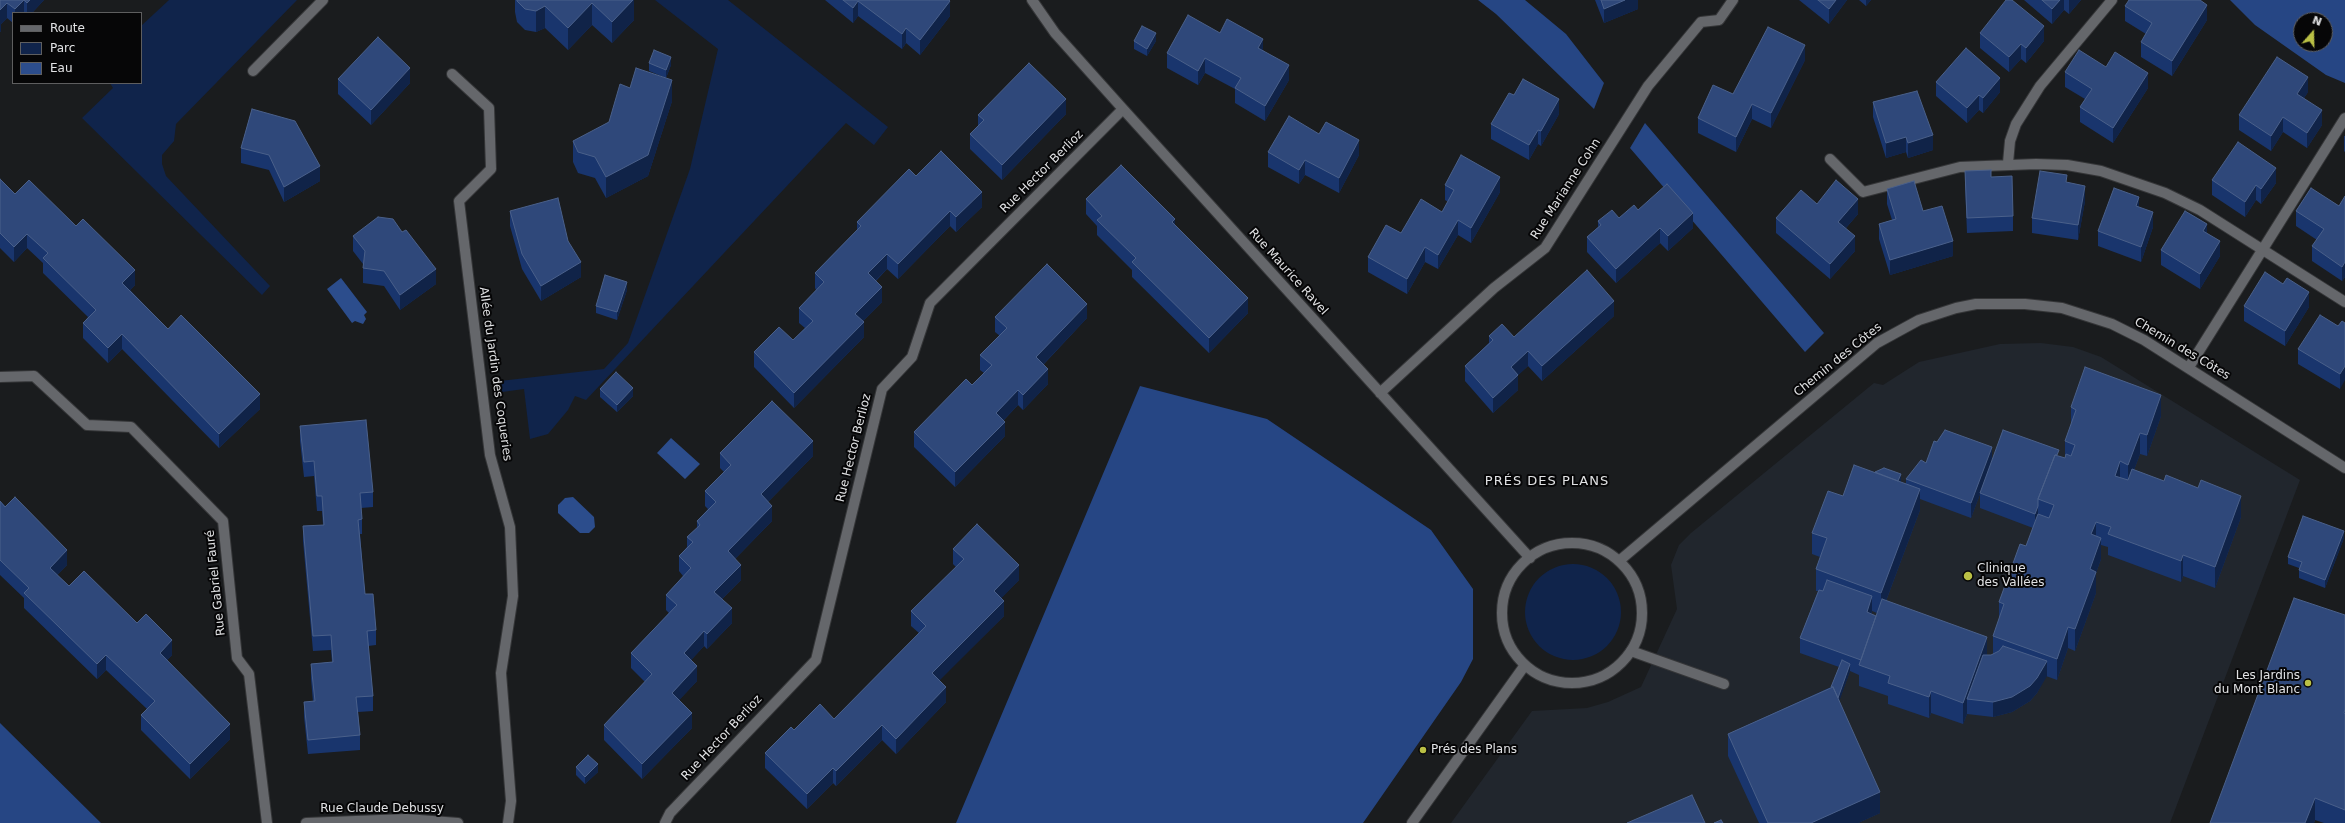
<!DOCTYPE html>
<html>
<head>
<meta charset="utf-8">
<style>
	body { margin:0 }
	#map { position:relative; width:2345px; height:823px; overflow:hidden; background:#1a1c1e; font-family:"DejaVu Sans",sans-serif }
	canvas { display:block }
	.legend { position:absolute; left:12px; top:12px; width:130px; height:72px; box-sizing:border-box; background:#060607; border:1px solid #5e5e5f; margin:0; padding:5px 7px; list-style:none; font-size:12px; color:#e1e2e4 }
	.legend li { display:flex; align-items:center; gap:8px; height:20px }
	.legend b { width:20px; border:1px solid #5e5e5f }
	.north { position:absolute; left:2293px; top:12px; width:40px; height:40px; box-sizing:border-box; background:#060607; border:1px solid #5e5e5f; border-radius:50%; rotate:20deg; font-size:11px; font-weight:700; line-height:16px; text-align:center; color:#e1e2e4 }
	.north::after { content:''; display:block; margin:auto; width:14px; height:18px; background:#bac045; clip-path:polygon(50% 0,100% 100%,50% 72%,0 100%) }
</style>
</head>
<body>
<div id="map">
<canvas width="2345" height="823"></canvas>
<ul class="legend">
<li><b style="height:5px;background:#65676b"></b>Route</li>
<li><b style="height:11px;background:#10244b"></b>Parc</li>
<li><b style="height:11px;background:#2c4d8c"></b>Eau</li>
</ul>
<div class="north">N</div>
</div>
<script>
const context = document.querySelector('canvas').getContext('2d');
context.lineJoin = 'round';
function paint(path, color) { context.fillStyle = color; context.fill(path, 'evenodd'); }
const shape = rows => new Path2D(rows.map(r => 'M' + r).join(''));
function strokePath(path, color, width, dash) { context.strokeStyle = color; context.lineWidth = width; context.lineCap = dash ? 'butt' : 'round'; context.setLineDash(dash || []); context.stroke(path); }
function drawText(font, color, halo, rows, align = 'center') {
  context.font = font + ' "DejaVu Sans",sans-serif'; context.lineWidth = 4; context.setLineDash([]); context.textBaseline = 'middle'; context.strokeStyle = halo; context.fillStyle = color; for (const [text, x, y, turn = 0] of rows) {
    context.save(); context.translate(x, y); context.rotate((+turn || 0) * Math.PI / 180); context.textAlign = isNaN(turn) ? turn : align; if (halo) context.strokeText(text, 0, 0); context.fillText(text, 0, 0); context.restore();
  }
}
const built = shape([
	[2041,343,2073,347,2101,357,2300,480,2170,823,1451,823,1532,711,1587,708,1608,702,1641,687,1677,609,1671,565,1679,545,1691,533,1874,383,1883,385,1919,362,2000,344]
]);
const green = shape([
	[169,0,297,0,176,124,174,141,162,155,162,164,166,176,270,286,262,295,82,118,113,88,110,83,141,83,141,26],
	[655,0,728,0,888,127,874,145,846,123,586,400,575,396,568,410,548,434,530,439,524,389,502,392,500,381,604,369,628,343,690,169,718,49],
	'1525 612a48 48 0 1 1 96 0a48 48 0 1 1-96 0Z'
]);
const forest = shape([
	[1478,0,1525,0,1566,34,1604,83,1594,109,1496,14],
	[2230,0,2345,0,2345,83,2326,75,2255,25],
	[2301,20,2325,20,2325,44,2301,44],
	[1645,123,1824,333,1805,352,1630,148],
	[1140,386,1267,419,1431,530,1473,589,1473,659,1461,682,1363,823,956,823],
	[0,723,101,823,0,823]
]);
const water = shape([
	[341,278,367,312,364,315,366,319,363,324,355,321,352,323,327,289],
	[671,438,700,464,685,479,657,453],
	[573,497,594,517,595,527,589,533,580,533,558,513,558,505,565,498]
]);
const lane = shape([
	[1631,651,1724,684]
]);
const street = shape([
	[1032,0,1055,33,1123,109,1530,558],
	[253,71,323,0],
	[452,74,489,108,491,169,459,201,490,455,510,527,513,596,501,673,511,801,508,823],
	[1830,159,1863,192,1960,167,2036,164,2067,165,2101,171,2165,193,2200,210,2345,302],
	[2008,163,2010,141,2016,124,2040,86,2112,0],
	[2189,367,2345,118],
	[0,377,34,376,87,425,131,427,223,521,237,658,249,674,267,823],
	[1380,393,1494,288,1545,248,1648,86,1701,22,1719,20,1733,0],
	'1502 613a70 70 0 1 1 140 0a70 70 0 1 1-140 0Z',
	[1619,561,1877,343,1919,320,1956,308,1976,304,2025,304,2062,308,2112,324,2144,340,2345,468],
	[306,823,406,819,458,823],
	[665,823,670,813,816,660,882,389,912,357,930,303,1123,109],
	[1412,823,1525,665]
]);
const wall = shape([
	[0,0,44,0,32,13,13,13,13,23,7,18,1,24,1,31,0,32],
	[515,0,634,0,634,20,612,43,592,25,568,50,545,28,536,32,525,30,517,22,515,12],
	[825,0,949,0,950,16,920,55,906,43,902,49,858,16,853,23],
	[1595,0,1638,0,1638,9,1604,23],
	[1799,0,1847,0,1829,24],
	[1859,0,1871,0,1866,6],
	[2024,0,2081,0,2069,14,2064,10,2052,24],
	[2125,6,2207,20,2172,76,2141,57,2141,42,2146,34,2125,21],
	[1220,33,1263,50,1289,80,1265,121,1235,103,1235,89,1205,73,1198,85,1167,68,1167,53],
	[1980,33,2044,41,2026,63,2021,59,2009,72,1980,48],
	[1134,41,1156,41,1147,56,1134,49],
	[1805,60,1771,128,1752,119,1736,152,1698,133,1698,118,1733,94],
	[649,63,671,65,666,78,649,71],
	[2065,72,2148,88,2113,143,2080,122,2080,107,2085,99,2065,87],
	[338,79,410,83,371,125,338,94],
	[1936,82,2000,92,1983,113,1979,110,1967,123,1936,96],
	[2308,92,2304,98,2322,125,2307,148,2283,132,2271,151,2239,130,2239,115],
	[672,101,648,176,606,198,595,178,578,173,573,162,573,141],
	[1873,102,1933,150,1908,158,1906,152,1886,158,1873,117],
	[252,109,320,181,284,202,269,170,241,163,241,148],
	[1066,114,1002,180,970,149,970,134,978,126,978,115],
	[1559,114,1541,146,1538,144,1529,160,1491,139,1491,124],
	[1319,134,1359,155,1339,193,1305,175,1299,184,1268,167,1268,152],
	[2344,136,2345,136,2345,152,2344,151],
	[1965,171,1991,177,2013,216,2013,231,1967,233,1965,185],
	[916,176,982,207,956,232,950,226,898,279,887,269,876,281,882,302,863,321,864,337,794,408,754,367,754,352,793,340,805,328,799,323,799,308,816,290,815,288,815,273,857,230,857,222],
	[0,179,15,194,135,285,130,290,168,329,260,409,219,448,122,349,108,363,83,338,83,323,88,317,43,273,43,263,27,248,14,262,0,248],
	[2212,180,2276,183,2261,204,2256,200,2245,217,2212,195],
	[2067,182,2085,201,2078,240,2032,233,2032,218],
	[1445,185,1500,192,1471,243,1458,235,1438,269,1425,262,1407,294,1368,272,1368,257,1401,233,1442,212,1448,202,1445,200],
	[1887,189,1923,211,1953,256,1890,275,1879,239,1879,224,1892,220,1887,204],
	[2345,196,2345,277,2342,281,2312,261,2312,246,2317,240,2296,226,2296,211,2339,206],
	[1086,199,1175,225,1248,313,1209,353,1132,277,1132,270,1097,235,1097,226,1086,214],
	[1817,204,1858,214,1846,228,1855,251,1830,279,1776,233,1776,218],
	[2139,207,2153,227,2141,262,2098,246,2098,231],
	[1638,210,1693,228,1668,251,1660,243,1616,283,1587,252,1587,237,1598,227,1598,221,1619,218],
	[510,211,568,241,581,277,541,301,522,269,510,226],
	[2207,234,2220,256,2200,289,2161,265,2161,250],
	[353,236,436,284,400,310,384,286,363,283,363,264,353,251],
	[2283,284,2309,307,2285,346,2244,321,2244,306],
	[627,290,617,320,596,313,596,306],
	[1614,316,1542,381,1528,366,1518,375,1518,390,1493,413,1465,381,1465,366,1489,343,1489,336,1514,337],
	[995,317,1087,318,1044,364,1048,384,1023,410,1018,405,1004,420,1005,436,955,487,914,447,914,432,972,385,984,373,980,370,980,355,1000,336,995,332],
	[2345,323,2340,389,2298,364,2298,349],
	[600,389,633,396,617,412,600,397],
	[2071,407,2161,416,2147,456,2140,454,2134,470,2241,517,2215,588,2183,576,2181,582,2108,555,2108,547,2101,545,2101,559,2096,573,2096,593,2075,651,2068,648,2057,680,2046,676,2037,693,2030,701,2012,712,1993,717,1967,714,1963,724,1931,713,1929,718,1888,704,1888,696,1859,686,1859,675,1850,671,1839,701,1880,813,1858,823,1759,823,1728,756,1728,734,1831,687,1839,667,1800,653,1800,638,1818,591,1816,591,1816,569,1820,557,1812,554,1812,533,1843,496,1875,472,1901,481,1901,482,1906,484,1906,479,1926,463,1992,461,2059,456,2065,458,2065,441,2071,425],
	[1980,494,1980,508,2033,528,2026,546,1999,602,1999,620,1993,636,1993,654,1991,655,1987,655,1886,601,1920,510,1920,499,1971,518],
	[1872,611,1877,613,1876,616,1871,614],
	[300,426,373,492,373,507,361,508,362,519,362,534,360,534,365,594,376,630,376,645,368,646,373,696,373,711,358,712,360,735,360,750,308,754,304,717,304,702,313,702,311,679,311,664,332,662,331,650,313,651,303,541,303,526,323,525,322,511,317,511,314,476,304,477,300,441],
	[720,453,813,456,768,502,772,521,735,559,741,580,722,599,732,623,707,649,704,646,691,660,697,681,679,700,692,728,642,779,604,740,604,725,645,682,631,668,631,653,669,613,666,610,666,595,683,576,679,571,679,556,687,547,687,537,697,528,697,521,708,509,705,506,705,491,724,472,720,468],
	[0,501,67,565,57,575,69,586,137,623,172,655,167,660,230,739,190,779,141,730,141,715,147,709,106,670,97,679,24,608,24,598,0,575],
	[2344,538,2325,588,2299,578,2299,568,2288,564,2288,557],
	[953,549,1019,580,1001,598,1004,616,939,680,946,702,896,754,882,740,836,786,833,783,807,809,765,768,765,753,794,730,834,719,919,633,911,626,911,611,956,567,953,564],
	[2345,615,2345,823,2324,823,2315,820,2314,823,2210,823],
	[576,767,598,772,585,784,576,775]
]);
const shadedWall = shape([
	[24,0,24,13,15,13,15,9],
	[30,0,44,0,32,13,27,13,27,3],
	[633,0,634,0,634,20,612,43,612,22],
	[1625,0,1638,0,1638,9,1604,23,1604,9],
	[1836,0,1847,0,1829,24,1829,9],
	[1866,0,1871,0,1866,6],
	[2060,0,2064,0,2064,10,2052,24,2052,9],
	[2069,0,2081,0,2069,14],
	[858,1,858,16,853,23,853,8],
	[950,1,950,16,920,55,920,40],
	[7,3,7,18,1,24,1,31,0,32,0,10],
	[592,3,592,25,568,50,568,28],
	[2207,5,2207,20,2172,76,2172,61],
	[545,6,545,28,536,32,536,11],
	[2044,26,2044,41,2026,63,2026,48],
	[906,28,906,43,902,49,902,34],
	[1156,33,1156,41,1147,56,1147,49],
	[1263,39,1263,54,1258,48],
	[2021,44,2021,59,2009,72,2009,57],
	[1805,45,1805,60,1771,128,1771,113],
	[671,57,671,65,666,78,666,70],
	[1205,58,1205,73,1198,85,1198,71],
	[1289,65,1289,80,1265,121,1265,106],
	[410,68,410,83,371,125,371,110],
	[2148,73,2148,88,2113,143,2113,128],
	[2308,77,2308,92,2297,109,2297,94],
	[2000,78,2000,92,1983,113,1983,98],
	[672,80,672,101,648,176,606,198,606,177],
	[1979,95,1979,110,1967,123,1967,108],
	[1066,99,1066,114,1002,180,1002,165],
	[1559,99,1559,114,1541,146,1541,131],
	[1752,104,1752,119,1736,152,1736,137],
	[2322,110,2322,125,2307,148,2307,133],
	[2283,117,2283,132,2271,151,2271,136],
	[1538,130,1538,144,1529,160,1529,145],
	[1933,135,1933,150,1908,158,1908,143],
	[1906,137,1906,152,1886,158,1886,143],
	[1359,140,1359,155,1339,193,1339,178],
	[1305,160,1305,175,1299,184,1299,170],
	[320,166,320,181,284,202,284,187],
	[2276,168,2276,183,2261,204,2261,189],
	[1500,177,1500,192,1471,243,1471,228],
	[2256,185,2256,200,2245,217,2245,202],
	[2085,186,2085,201,2078,240,2078,225],
	[982,192,982,207,956,232,956,217],
	[2139,197,2139,212,2136,206],
	[1858,199,1858,214,1838,237,1838,222],
	[950,211,950,226,898,279,898,264],
	[2153,212,2153,227,2141,262,2141,247],
	[1693,213,1693,228,1668,251,1668,236],
	[1175,219,1175,234,1172,222],
	[1458,220,1458,235,1438,269,1438,255],
	[2207,224,2207,239,2203,231],
	[1660,228,1660,243,1616,283,1616,269],
	[27,234,27,248,14,262,14,247],
	[1855,236,1855,251,1830,279,1830,264],
	[1953,241,1953,256,1890,275,1890,260],
	[2220,241,2220,256,2200,289,2200,274],
	[1425,247,1425,262,1407,294,1407,279],
	[887,254,887,269,868,288,868,273],
	[581,262,581,277,541,301,541,286],
	[2345,262,2345,277,2342,281,2342,267],
	[436,269,436,284,400,310,400,295],
	[135,270,135,285,122,298,122,283],
	[627,282,627,290,617,320,617,312],
	[882,287,882,302,855,329,855,314],
	[2309,292,2309,307,2285,346,2285,331],
	[1248,298,1248,313,1209,353,1209,338],
	[1614,301,1614,316,1542,381,1542,366],
	[1087,304,1087,318,1036,372,1036,357],
	[864,322,864,337,794,408,794,393],
	[122,334,122,349,108,363,108,348],
	[1528,351,1528,366,1512,381,1518,375,1518,390,1493,413,1493,398,1511,367],
	[2345,366,2345,380,2340,389,2340,374],
	[1048,369,1048,384,1023,410,1023,395],
	[633,388,633,396,617,412,617,405],
	[1018,390,1018,405,996,428,996,413],
	[260,394,260,409,219,448,219,434],
	[2161,395,2161,416,2147,456,2147,435],
	[1005,422,1005,436,955,487,955,472],
	[2140,433,2140,454,2128,486,2128,465],
	[813,441,813,456,761,509,761,494],
	[1992,447,1992,462,1971,518,1971,503],
	[2120,461,2120,482,2115,476],
	[1901,474,1901,481,1894,500,1894,492],
	[1920,489,1920,510,1881,614,1881,593],
	[2241,496,2241,517,2215,588,2215,567],
	[772,506,772,521,728,566,728,551],
	[2038,506,2038,521,2035,529,2035,514],
	[2096,522,2096,543,2091,534],
	[2344,531,2344,538,2325,588,2325,580],
	[2101,538,2101,559,2096,573,2096,593,2075,651,2075,629,2090,569],
	[67,550,67,565,50,582,50,568],
	[2183,555,2183,576,2181,582,2181,561],
	[741,565,741,580,714,607,714,592],
	[1019,565,1019,580,994,606,994,591],
	[1872,596,1872,611,1867,627,1867,612],
	[1004,601,1004,616,932,688,932,673],
	[732,608,732,623,707,649,707,634],
	[2068,627,2068,648,2057,680,2057,659],
	[704,631,704,646,684,668,684,653],
	[1987,637,1987,658,1967,699,1967,714,1963,724,1963,703],
	[172,640,172,655,160,668,160,653],
	[106,655,106,670,97,679,97,664],
	[2047,661,2047,676,2037,693,2030,701,2012,712,1993,717,1993,702],
	[1850,664,1850,671,1835,713,1835,705],
	[697,666,697,681,672,708,672,693],
	[946,687,946,702,896,754,896,739],
	[1931,691,1931,713,1929,718,1929,697],
	[692,713,692,728,642,779,642,764],
	[230,724,230,739,190,779,190,764],
	[882,725,882,740,836,786,836,771],
	[598,764,598,772,585,784,585,777],
	[833,768,833,783,807,809,807,794],
	[1880,792,1880,813,1858,823,1811,823],
	[2315,798,2315,820,2314,823,2305,823]
]);
const building = shape([
	[0,0,24,0,15,9,7,3,0,10,0,0],
	[24,0,30,0,27,3,24,0],
	[517,0,633,0,612,22,592,3,568,28,545,6,536,11,525,9,517,1,517,0],
	[843,0,949,0,950,1,920,40,906,28,902,34,858,1,853,8,843,0],
	[1601,0,1625,0,1604,9,1601,0],
	[1818,0,1836,0,1829,9,1818,0],
	[2006,0,2012,0,2044,26,2026,48,2021,44,2009,57,1980,33,2006,0],
	[2042,0,2060,0,2052,9,2042,0],
	[2129,0,2200,0,2207,5,2172,61,2141,42,2152,23,2125,6,2129,0],
	[1188,15,1220,33,1227,19,1263,39,1258,48,1289,65,1265,106,1235,88,1241,78,1205,58,1198,71,1167,53,1188,15],
	[1142,26,1156,33,1147,49,1134,41,1142,26],
	[1768,27,1805,45,1771,113,1752,104,1736,137,1698,118,1713,85,1733,94,1768,27],
	[378,37,410,68,371,110,338,79,378,37],
	[1966,48,2000,78,1983,98,1979,95,1967,108,1936,82,1966,48],
	[654,50,671,57,666,70,649,63,654,50],
	[2079,50,2106,67,2115,52,2148,73,2113,128,2080,107,2092,89,2065,72,2079,50],
	[2277,57,2308,77,2297,94,2322,110,2307,133,2283,117,2271,136,2239,115,2277,57],
	[1029,63,1066,99,1002,165,970,134,984,120,978,115,1029,63],
	[636,68,672,80,648,155,606,177,595,157,578,152,573,141,609,122,620,84,630,88,636,68],
	[1523,79,1559,99,1541,131,1538,130,1529,145,1491,124,1509,93,1514,95,1523,79],
	[1917,91,1933,135,1908,143,1906,137,1886,143,1873,102,1917,91],
	[252,109,295,121,320,166,284,187,269,155,241,148,252,109],
	[1289,116,1319,134,1326,122,1359,140,1339,178,1305,160,1299,170,1268,152,1289,116],
	[2238,142,2276,168,2261,189,2256,185,2245,202,2212,180,2238,142],
	[941,151,982,192,956,217,950,211,898,264,887,254,868,273,882,287,855,314,864,322,794,393,754,352,779,327,793,340,813,321,799,308,824,282,815,273,861,226,857,222,909,169,916,176,941,151],
	[1461,155,1500,177,1471,228,1458,220,1438,255,1425,247,1407,279,1368,257,1386,225,1401,233,1421,199,1442,212,1454,190,1445,185,1461,155],
	[1121,165,1175,219,1172,222,1248,298,1209,338,1132,262,1136,258,1097,220,1102,216,1086,199,1121,165],
	[1991,170,1991,177,2012,176,2013,216,1967,218,1965,171,1991,170],
	[2040,171,2067,175,2066,182,2085,186,2078,225,2032,218,2040,171],
	[0,179,15,194,29,180,76,226,83,219,135,270,122,283,168,329,181,315,260,394,219,434,122,334,108,348,83,323,96,310,43,258,48,253,27,234,14,247,0,233,0,179],
	[1836,180,1858,199,1838,222,1855,236,1830,264,1776,218,1801,190,1817,204,1836,180],
	[1914,181,1923,211,1942,206,1953,241,1890,260,1879,224,1896,219,1887,189,1914,181],
	[1667,184,1693,213,1668,236,1660,228,1616,269,1587,237,1601,225,1598,221,1612,210,1619,218,1634,205,1638,210,1667,184],
	[2114,188,2139,197,2136,206,2153,212,2141,247,2098,231,2114,188],
	[2311,188,2339,206,2345,196,2345,262,2342,267,2312,246,2324,229,2296,211,2311,188],
	[558,198,568,241,581,262,541,286,522,254,510,211,558,198],
	[2185,211,2207,224,2203,231,2220,241,2200,274,2161,250,2185,211],
	[378,217,393,219,402,232,406,230,436,269,400,295,384,271,363,268,365,251,353,236,378,217],
	[1047,264,1087,304,1036,357,1048,369,1023,395,1018,390,996,413,1005,422,955,472,914,432,966,379,972,385,992,365,980,355,1007,328,995,317,1047,264],
	[1587,270,1614,301,1542,366,1528,351,1511,367,1518,375,1493,398,1465,366,1493,340,1489,336,1502,324,1514,337,1587,270],
	[2265,272,2283,284,2287,278,2309,292,2285,331,2244,306,2265,272],
	[605,275,627,282,617,312,596,306,605,275],
	[2320,315,2338,326,2342,321,2345,323,2345,366,2340,374,2298,349,2320,315],
	[2085,367,2161,395,2147,435,2140,433,2128,465,2120,461,2115,476,2128,480,2132,469,2164,481,2166,475,2198,488,2201,480,2241,496,2215,567,2183,555,2181,561,2108,534,2111,527,2096,522,2091,534,2101,538,2090,569,2096,572,2075,629,2068,627,2057,659,1993,636,2004,604,1999,602,2020,544,2026,546,2038,514,2049,518,2054,505,2038,499,2055,455,2065,458,2066,454,2071,456,2075,445,2065,441,2076,410,2071,407,2085,367],
	[616,372,633,388,617,405,600,389,616,372],
	[772,401,813,441,761,494,772,506,728,551,741,565,714,592,732,608,707,634,704,631,684,653,697,666,672,693,692,713,642,764,604,725,652,674,631,653,677,605,666,595,691,568,679,556,693,542,687,537,700,525,697,521,716,502,705,491,731,465,720,453,772,401],
	[366,420,373,492,360,493,362,519,358,520,365,594,373,594,376,630,367,631,373,696,356,697,360,735,308,740,304,702,315,701,311,664,333,662,331,635,313,636,303,526,324,525,322,496,317,496,314,461,304,462,300,426,366,420],
	[1945,430,1992,447,1971,503,1906,479,1921,460,1926,463,1934,441,1937,442,1945,430],
	[2003,430,2059,450,2057,455,2055,455,2038,499,2038,506,2035,514,1980,493,2003,430],
	[1854,465,1920,489,1881,593,1816,569,1827,538,1812,533,1828,491,1843,496,1854,465],
	[1884,468,1901,474,1898,481,1875,472,1884,468],
	[15,497,67,550,50,568,69,586,84,571,137,623,146,614,172,640,160,653,230,724,190,764,141,715,155,701,106,655,97,664,24,593,29,588,0,560,0,501,5,507,15,497],
	[2303,516,2344,531,2325,580,2299,570,2302,562,2288,557,2303,516],
	[977,524,1019,565,994,591,1004,601,932,673,946,687,896,739,882,725,836,771,833,768,807,794,765,753,791,727,794,730,820,704,834,719,926,626,911,611,964,559,953,549,977,524],
	[1827,580,1872,596,1867,612,1876,616,1861,660,1800,638,1819,590,1823,591,1827,580],
	[2294,598,2345,615,2345,709,2344,713,2345,714,2345,810,2315,798,2305,823,2210,823,2294,598],
	[1882,599,1987,637,1963,703,1931,691,1929,697,1888,683,1890,676,1859,665,1882,599],
	[2003,646,2047,661,2037,678,2030,686,2012,697,1993,702,1967,699,1983,655,1991,655,1999,651,2003,646],
	[1842,660,1850,664,1838,698,1833,687,1831,687,1842,660],
	[1833,687,1880,792,1811,823,1768,823,1728,734,1833,687],
	[588,755,598,764,585,777,576,767,588,755],
	[1692,795,1705,823,1627,823,1692,795],
	[1721,820,1723,823,1714,823,1721,820]
]);
const markers = [
	[1968,576,5,"#bac045"],
	[2308,683,4,"#bac045"],
	[1423,750,4,"#bac045"]
];
const streetNames = [
	["Rue Hector Berlioz",1042,172,-45],
	["Rue Marianne Cohn",1566,189,-57],
	["Rue Maurice Ravel",1288,272,48],
	["Chemin des Côtes",2182,349,31],
	["Chemin des Côtes",1838,360,-39],
	["Allée du Jardin des Coqueries",495,374,82],
	["Rue Hector Berlioz",854,448,-76],
	["Rue Gabriel Fauré",216,583,-96],
	["Rue Hector Berlioz",722,738,-47],
	["Rue Claude Debussy",382,809]
];
const poiNames = [
	["Clinique",1977,569],
	["des Vallées",1977,583],
	["Les Jardins",2300,676,"right"],
	["du Mont Blanc",2300,690,"right"],
	["Prés des Plans",1431,750]
];
const neighbourhoodNames = [
	["PRÉS DES PLANS",1547,482]
];
paint(built, '#21262d');
paint(green, '#10244b');
paint(forest, '#264684');
paint(water, '#2c4d8c');
strokePath(lane, '#353638', 12);
strokePath(street, '#353638', 12);
strokePath(lane, '#65676b', 10);
strokePath(street, '#65676b', 10);
paint(wall, '#19356d');
paint(shadedWall, '#102348');
paint(building, '#2f487a');
strokePath(building, '#4a608a', 1);
for (const [x, y, r, color] of markers) { const dot = new Path2D(); dot.arc(x, y, r, 0, 2 * Math.PI); context.fillStyle = color; context.fill(dot); strokePath(dot, '#060607', 1.5); }
drawText('12px', '#e1e2e4', '#060607', streetNames);
drawText('12px', '#e1e2e4', '#060607', poiNames, 'left');
context.letterSpacing = '1px';
drawText('13px', '#e1e2e4', '#060607', neighbourhoodNames);
context.letterSpacing = '0px';
</script>
</body>
</html>
